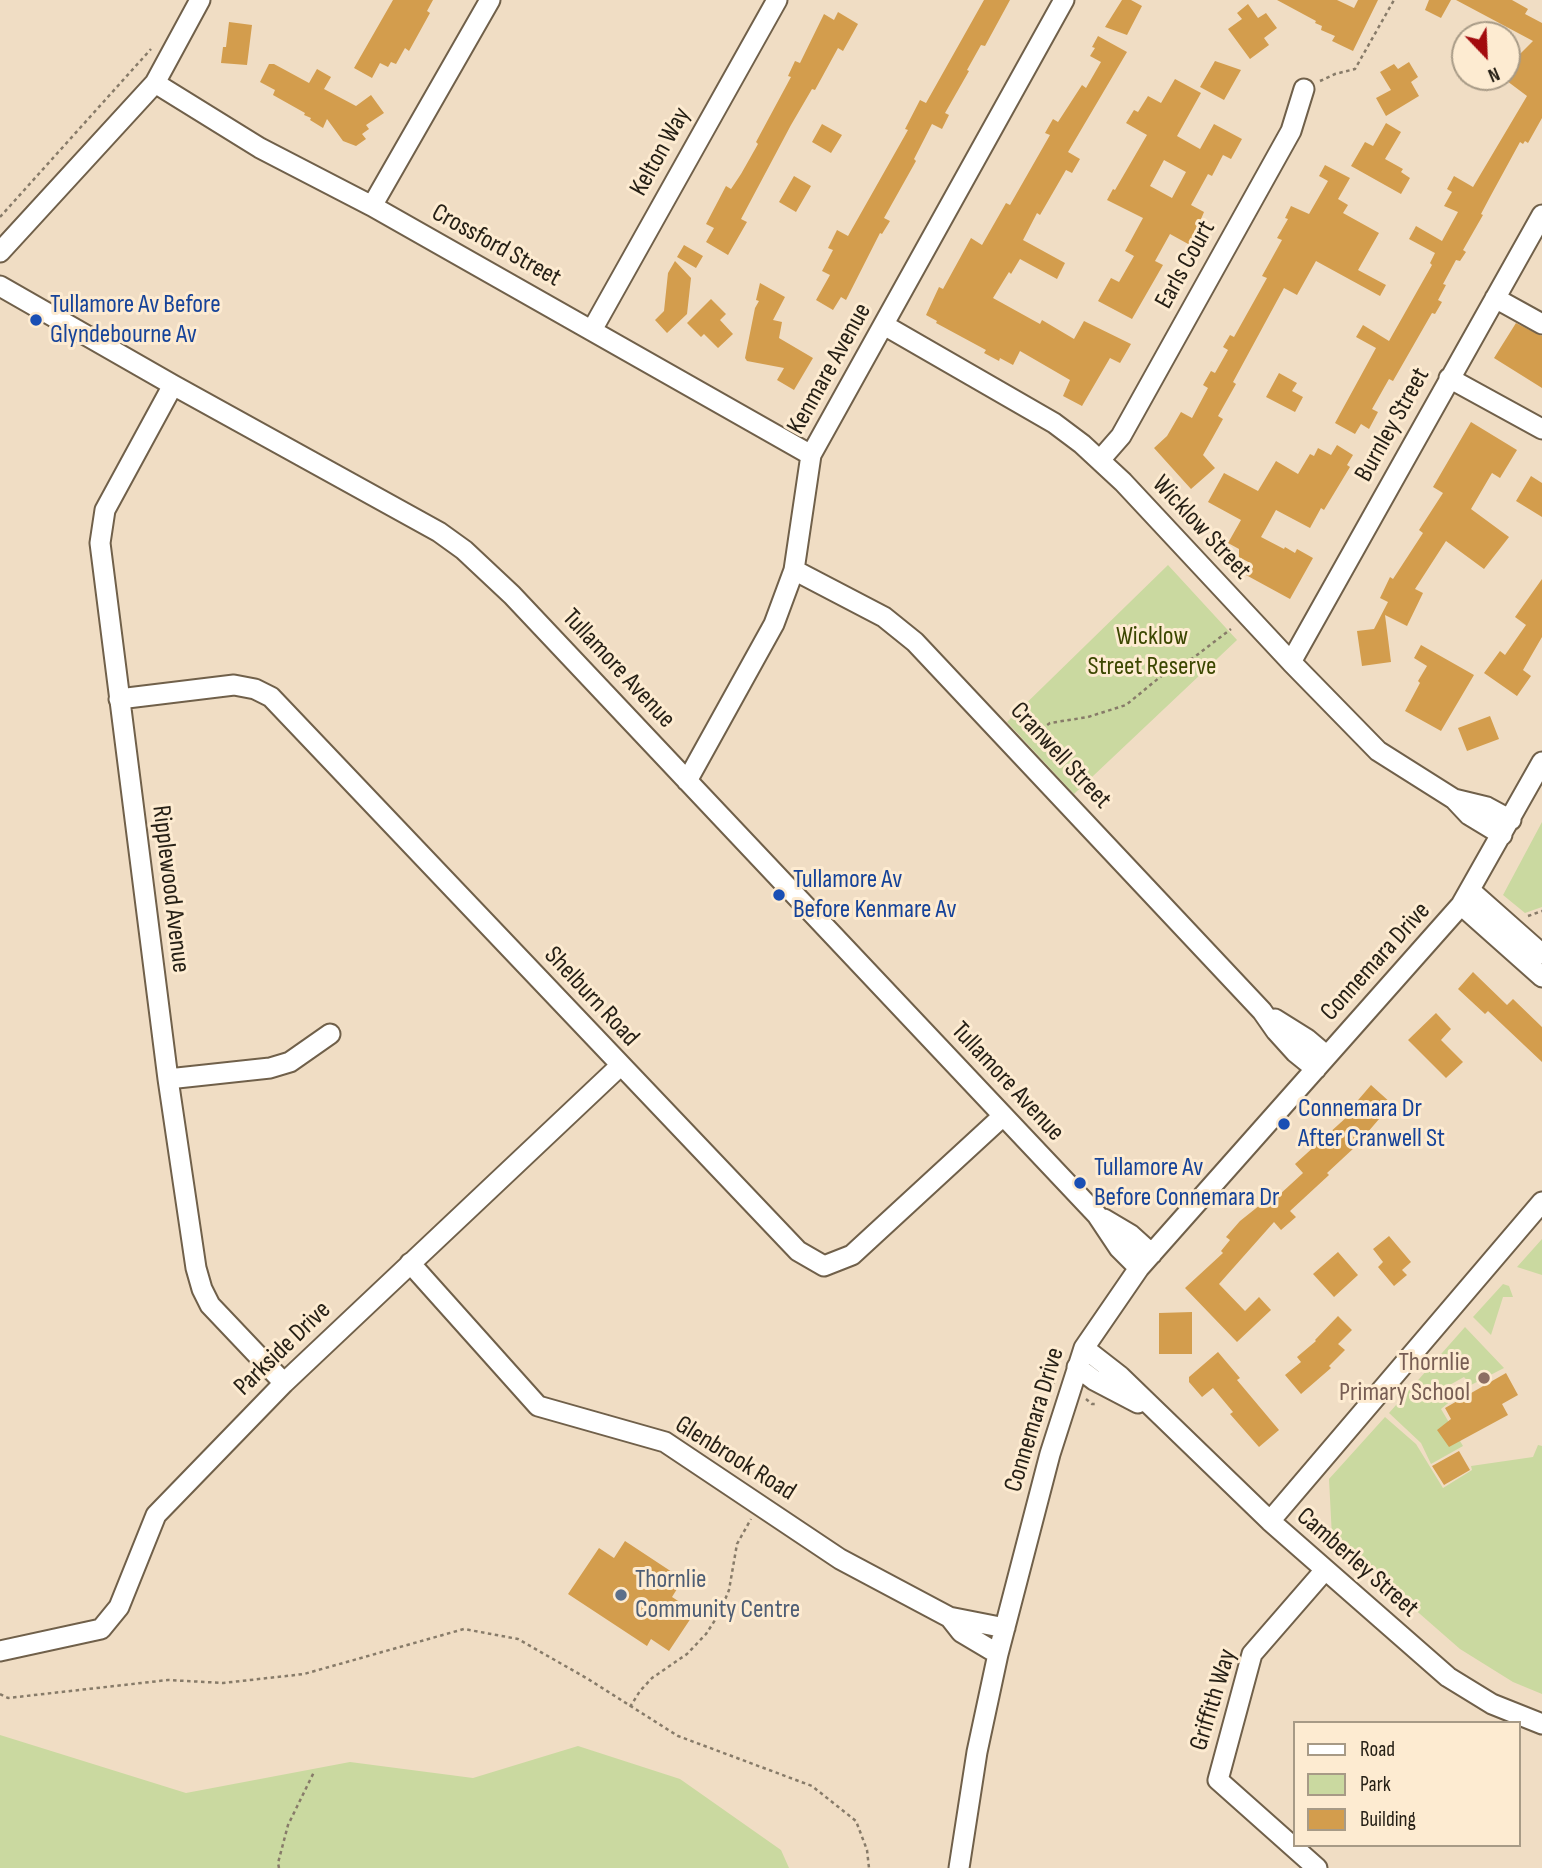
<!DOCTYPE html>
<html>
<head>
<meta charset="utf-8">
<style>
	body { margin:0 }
	#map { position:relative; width:1542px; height:1868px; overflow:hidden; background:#f0ddc4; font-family:"Sofia Sans Condensed",sans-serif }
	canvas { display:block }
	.legend { position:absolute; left:1293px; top:1721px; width:228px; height:126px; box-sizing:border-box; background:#fdebd1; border:2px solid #a79a86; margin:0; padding:9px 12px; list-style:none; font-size:21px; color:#262016 }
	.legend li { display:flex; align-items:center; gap:14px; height:35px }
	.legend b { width:35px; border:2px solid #a79a86 }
	.north { position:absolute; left:1451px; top:21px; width:70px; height:70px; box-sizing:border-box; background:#fdebd1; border:2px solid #a79a86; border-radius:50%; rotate:157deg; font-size:19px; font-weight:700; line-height:28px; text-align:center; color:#262016 }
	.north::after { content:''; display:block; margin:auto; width:24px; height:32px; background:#a30b0e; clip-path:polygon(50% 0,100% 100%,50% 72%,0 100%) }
</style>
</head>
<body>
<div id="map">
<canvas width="1542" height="1868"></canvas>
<ul class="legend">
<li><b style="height:9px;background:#fff"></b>Road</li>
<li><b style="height:19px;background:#cad9a0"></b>Park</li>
<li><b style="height:19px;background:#d39d4d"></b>Building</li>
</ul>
<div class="north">N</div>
</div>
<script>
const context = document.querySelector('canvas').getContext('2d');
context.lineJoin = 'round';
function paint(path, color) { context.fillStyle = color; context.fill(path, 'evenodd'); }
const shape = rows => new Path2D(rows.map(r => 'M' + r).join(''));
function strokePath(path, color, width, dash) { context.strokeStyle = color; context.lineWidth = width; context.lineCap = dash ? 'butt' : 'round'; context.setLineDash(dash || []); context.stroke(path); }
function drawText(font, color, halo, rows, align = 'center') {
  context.font = font + ' "Sofia Sans Condensed",sans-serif'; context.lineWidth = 6; context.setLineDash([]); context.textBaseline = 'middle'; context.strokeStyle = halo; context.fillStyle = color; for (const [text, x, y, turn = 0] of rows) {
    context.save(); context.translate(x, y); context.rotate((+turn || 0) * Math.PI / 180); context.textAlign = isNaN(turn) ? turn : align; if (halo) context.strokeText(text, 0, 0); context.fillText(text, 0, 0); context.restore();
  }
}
const green = shape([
	[1168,565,1237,640,1074,794,1007,722],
	[1542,822,1542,907,1525,913,1503,895],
	[1542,1239,1542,1275,1517,1267],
	[1503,1284,1509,1286,1513,1297,1503,1297,1491,1335,1473,1317],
	[1465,1327,1504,1368,1471,1385,1464,1377,1446,1387,1453,1399,1441,1409,1463,1446,1431,1464,1421,1443,1389,1413],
	[1385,1417,1416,1444,1443,1488,1472,1470,1471,1466,1533,1457,1538,1445,1542,1446,1542,1694,1513,1682,1460,1649,1332,1537,1329,1479],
	[0,1735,186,1793,350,1762,473,1778,578,1746,680,1779,781,1850,789,1868,0,1868]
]);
const building = shape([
	[393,0,433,0,427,11,430,13,409,51,405,48,396,64,391,62,388,67,380,63,372,78,354,68],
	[984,0,1010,0,985,46,981,45,967,70,969,71,945,113,949,115,942,129,932,124,914,159,916,161,884,218,890,221,882,234,880,233,846,300,841,297,833,310,816,300,830,275,822,271,833,250,828,248,837,230,848,236,908,130,905,129,920,100,926,103],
	[1122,0,1131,0,1142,6,1127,35,1105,27],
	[1277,0,1337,0,1354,8,1358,0,1378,0,1353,51,1332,41,1335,36,1321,30,1322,26,1315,23,1316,21],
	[1429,0,1451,0,1441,18,1425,10],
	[1456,0,1512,0,1528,9,1525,14,1542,23,1542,118,1528,143,1525,141,1523,144,1520,142,1490,197,1481,214,1483,215,1463,250,1466,252,1460,261,1456,260,1443,284,1446,285,1438,300,1442,302,1435,314,1432,313,1393,381,1389,379,1372,409,1378,412,1369,429,1361,424,1355,434,1335,423,1376,348,1356,337,1363,325,1389,341,1432,265,1430,263,1435,253,1409,239,1416,226,1442,241,1458,212,1444,206,1452,192,1447,189,1454,176,1473,187,1527,96,1507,81,1507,67,1533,41],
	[1248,4,1258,18,1266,13,1277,28,1264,38,1269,45,1250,59,1228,29,1242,19,1237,13],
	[838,12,858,24,843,51,838,48,815,90,812,89,791,125,741,219,747,222,728,255,706,242,714,228,706,224,726,186,731,189,741,174,758,144,756,142,791,77,788,76,795,61,800,63,824,14,834,20],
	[229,22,252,25,247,65,221,63,223,47,226,47],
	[1098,36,1127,52,1068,152,1080,159,1072,173,1066,170,1040,215,1037,213,1023,240,1065,263,1057,279,1020,259,1011,274,1009,272,993,298,1040,324,1042,320,1074,339,1084,321,1131,344,1120,363,1110,358,1082,406,1063,396,1070,380,1020,351,1013,365,1000,358,999,361,984,353,986,350,936,323,937,321,926,315,939,287,943,289,971,238,982,245,1006,203,1010,205,1050,135,1045,133,1053,119,1058,122,1082,85,1086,88,1101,62,1090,56,1095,48,1092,47],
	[1215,61,1241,70,1224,100,1200,87],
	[1409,62,1418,77,1411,82,1419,96,1386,116,1376,98,1391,90,1380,72,1394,64,1398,69],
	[269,64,274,64,309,83,317,69,331,77,324,89,356,106,371,95,384,113,366,125,369,129,362,134,366,139,356,146,343,141,327,119,323,128,310,120,311,118,304,115,305,113,273,95,275,90,260,82],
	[1175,79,1201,93,1177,136,1200,149,1214,124,1242,139,1231,159,1223,155,1212,176,1208,174,1191,205,1204,212,1190,245,1170,234,1155,261,1163,265,1132,319,1098,301,1111,278,1119,282,1134,256,1125,251,1143,218,1107,200,1113,189,1115,190,1147,135,1126,123,1134,110,1138,112,1148,96,1161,103],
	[1164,160,1186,172,1172,198,1150,186],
	[1386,123,1401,132,1385,159,1403,169,1401,172,1410,178,1401,194,1351,166,1365,142,1373,146],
	[822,124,842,135,831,153,812,142],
	[1325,165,1350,178,1338,199,1348,205,1343,213,1379,233,1358,270,1386,285,1380,296,1316,261,1297,295,1284,288,1233,382,1236,384,1218,416,1223,419,1203,455,1215,468,1191,489,1154,448,1167,436,1181,412,1192,418,1208,388,1203,385,1211,371,1215,373,1228,350,1223,347,1230,335,1234,337,1267,278,1262,276,1282,240,1277,238,1288,219,1285,218,1291,206,1309,214,1328,181,1319,176],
	[794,176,811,186,796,212,779,202],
	[684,245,703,256,696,268,677,257],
	[675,261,691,278,687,314,667,333,655,320,664,311,668,273],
	[760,283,785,297,773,320,782,322,779,338,813,358,794,390,777,380,784,368,747,361,745,358,755,308,759,301,756,300],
	[711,299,726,314,720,320,733,334,718,348,704,334,701,337,687,323],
	[1516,323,1542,336,1542,388,1494,358],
	[1279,373,1297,383,1292,391,1303,397,1295,412,1266,397],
	[1471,422,1517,450,1500,478,1492,473,1471,509,1509,537,1484,569,1446,541,1415,589,1423,593,1407,626,1385,615,1391,662,1362,666,1357,631,1374,629,1388,602,1380,598,1390,577,1393,579,1423,533,1419,530,1443,493,1433,487],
	[1337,445,1353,455,1347,465,1350,467,1324,510,1321,508,1310,528,1276,510,1261,537,1284,549,1285,547,1295,553,1297,549,1313,558,1290,599,1246,575,1252,564,1239,557,1239,549,1228,543,1241,520,1208,502,1224,473,1258,491,1276,461,1298,474,1310,454,1314,456,1318,448,1331,455],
	[1531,476,1542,483,1542,517,1516,501],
	[1542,579,1542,637,1523,670,1531,676,1517,696,1484,673,1500,651,1505,655,1526,625,1515,617],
	[1421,645,1474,675,1441,731,1405,711,1420,683,1418,681,1427,666,1414,658],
	[1490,716,1499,739,1467,751,1458,728],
	[1473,972,1507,1005,1513,999,1542,1027,1542,1062,1488,1011,1485,1014,1458,989],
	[1436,1013,1451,1029,1441,1040,1463,1062,1446,1078,1408,1040],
	[1371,1085,1392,1104,1355,1147,1327,1173,1329,1175,1290,1211,1296,1217,1281,1230,1274,1222,1219,1284,1245,1311,1259,1297,1271,1310,1237,1342,1185,1288,1223,1253,1221,1251,1230,1240,1226,1237,1240,1221,1275,1193,1278,1196,1303,1173,1295,1164,1349,1115,1347,1113],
	[1389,1236,1411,1262,1402,1270,1407,1275,1394,1286,1378,1267,1383,1262,1373,1249],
	[1338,1252,1358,1275,1334,1297,1313,1274],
	[1192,1312,1192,1354,1159,1354,1159,1313],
	[1338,1316,1352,1330,1338,1344,1345,1350,1329,1366,1331,1368,1301,1394,1285,1375,1301,1362,1297,1357,1316,1341,1315,1340],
	[1218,1352,1240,1378,1237,1380,1279,1430,1259,1447,1230,1414,1233,1412,1213,1388,1202,1397,1189,1382,1189,1377],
	[1506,1373,1518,1395,1502,1404,1508,1415,1449,1447,1437,1430,1451,1419,1445,1408],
	[1459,1451,1470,1470,1444,1485,1432,1466],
	[625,1541,672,1572,666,1582,677,1589,672,1597,695,1612,669,1651,651,1639,647,1646,568,1594,599,1548,614,1558]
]);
const path = shape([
	[1320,81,1335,74,1355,69,1394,0],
	[0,217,151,49],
	[1030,737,1050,723,1088,717,1126,705,1165,673,1193,658,1231,629],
	[1528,916,1542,911],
	[1045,1379,1055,1383],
	[1086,1399,1092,1404,1098,1404],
	[0,1694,8,1698,168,1680,223,1683,304,1674,464,1629,518,1639,588,1679,678,1736,812,1786,856,1821,867,1850,869,1868],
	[630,1707,640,1691,652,1678,687,1654,706,1634,719,1614,729,1590,737,1544,751,1519],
	[279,1868,278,1863,288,1825,314,1772]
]);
const minor = shape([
	[155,83,260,148,372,206,811,455],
	[372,206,490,0],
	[0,252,155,83,200,0],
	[0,286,173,385,439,532,464,550,512,595,1097,1215,1119,1248,1139,1268],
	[1495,298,1542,324],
	[884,325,1054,423,1082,444,1123,482,1291,662,1378,751,1454,799,1469,815,1502,835],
	[592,330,777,0],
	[1449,378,1542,429],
	[173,385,105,510,100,543,168,1079,196,1268,202,1289,210,1305,284,1383],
	[1100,460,1121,436,1291,131,1304,89],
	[794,570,884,617,915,642,1262,1011,1276,1031,1295,1052,1316,1069],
	[1291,662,1542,215],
	[119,699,234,685,255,689,271,697,798,1251,824,1266,852,1255,1003,1116],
	[687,781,774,624,794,570,811,455,1064,0],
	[1454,799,1487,807,1511,820],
	[1471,891,1542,954],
	[1461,905,1542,977],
	[1275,1019,1307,1039,1327,1056],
	[168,1079,270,1068,290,1062,330,1034],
	[1104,1219,1131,1235,1152,1254],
	[410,1263,538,1406,665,1442,840,1559,949,1617,1005,1628],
	[1084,1348,1120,1376,1270,1521,1448,1677,1492,1704,1542,1724],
	[1077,1367,1094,1380,1138,1403],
	[1270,1521,1542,1202],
	[950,1618,961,1632,998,1654],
	[0,1651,101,1629,119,1607,156,1515,284,1383,620,1066],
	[959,1868,977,1752,998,1654,1050,1454,1084,1348,1139,1268,1461,905,1542,762],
	[1317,1868,1218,1780,1252,1654,1325,1570]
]);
const markers = [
	[36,320,7,"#1a4fb4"],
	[779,895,7,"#1a4fb4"],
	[1284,1124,7,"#1a4fb4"],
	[1080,1183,7,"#1a4fb4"],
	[1484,1378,7,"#8d6e63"],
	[621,1595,7,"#5c6f8a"]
];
const streetNames = [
	["Kelton Way",661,152,-61],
	["Crossford Street",496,246,29],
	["Earls Court",1186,265,-61],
	["Kenmare Avenue",830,369,-61],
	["Burnley Street",1393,425,-61],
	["Wicklow Street",1201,528,47],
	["Tullamore Avenue",618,669,47],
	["Cranwell Street",1060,756,47],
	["Ripplewood Avenue",170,889,83],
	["Connemara Drive",1376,962,-48],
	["Shelburn Road",591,997,47],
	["Tullamore Avenue",1007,1082,47],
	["Parkside Drive",283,1349,-44],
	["Connemara Drive",1035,1420,-73],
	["Glenbrook Road",735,1459,32],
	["Camberley Street",1357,1563,41],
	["Griffith Way",1214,1700,-73]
];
const transitNames = [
	["Tullamore Av Before",50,305],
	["Glyndebourne Av",50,335],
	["Tullamore Av",793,880],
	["Before Kenmare Av",793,910],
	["Connemara Dr",1298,1109],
	["After Cranwell St",1298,1139],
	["Tullamore Av",1094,1168],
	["Before Connemara Dr",1094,1198]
];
const parkNames = [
	["Wicklow",1152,637],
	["Street Reserve",1152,667]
];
const educationNames = [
	["Thornlie",1470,1363],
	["Primary School",1470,1393]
];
const serviceNames = [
	["Thornlie",635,1580],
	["Community Centre",635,1610]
];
paint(green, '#cad9a0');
paint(building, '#d39d4d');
strokePath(minor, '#70604a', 23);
strokePath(path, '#877b69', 2.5, [3.5, 3.5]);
strokePath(minor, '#fff', 19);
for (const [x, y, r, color] of markers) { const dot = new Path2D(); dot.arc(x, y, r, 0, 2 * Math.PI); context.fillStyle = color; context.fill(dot); strokePath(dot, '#fdebd1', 2.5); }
drawText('26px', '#262016', '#fdebd1', streetNames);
drawText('26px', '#164399', '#fdebd1', transitNames, 'left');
drawText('26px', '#3b4701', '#fdebd1', parkNames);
drawText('26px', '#785e54', '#fdebd1', educationNames, 'right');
drawText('26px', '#4e5e75', '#fdebd1', serviceNames, 'left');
</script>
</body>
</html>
